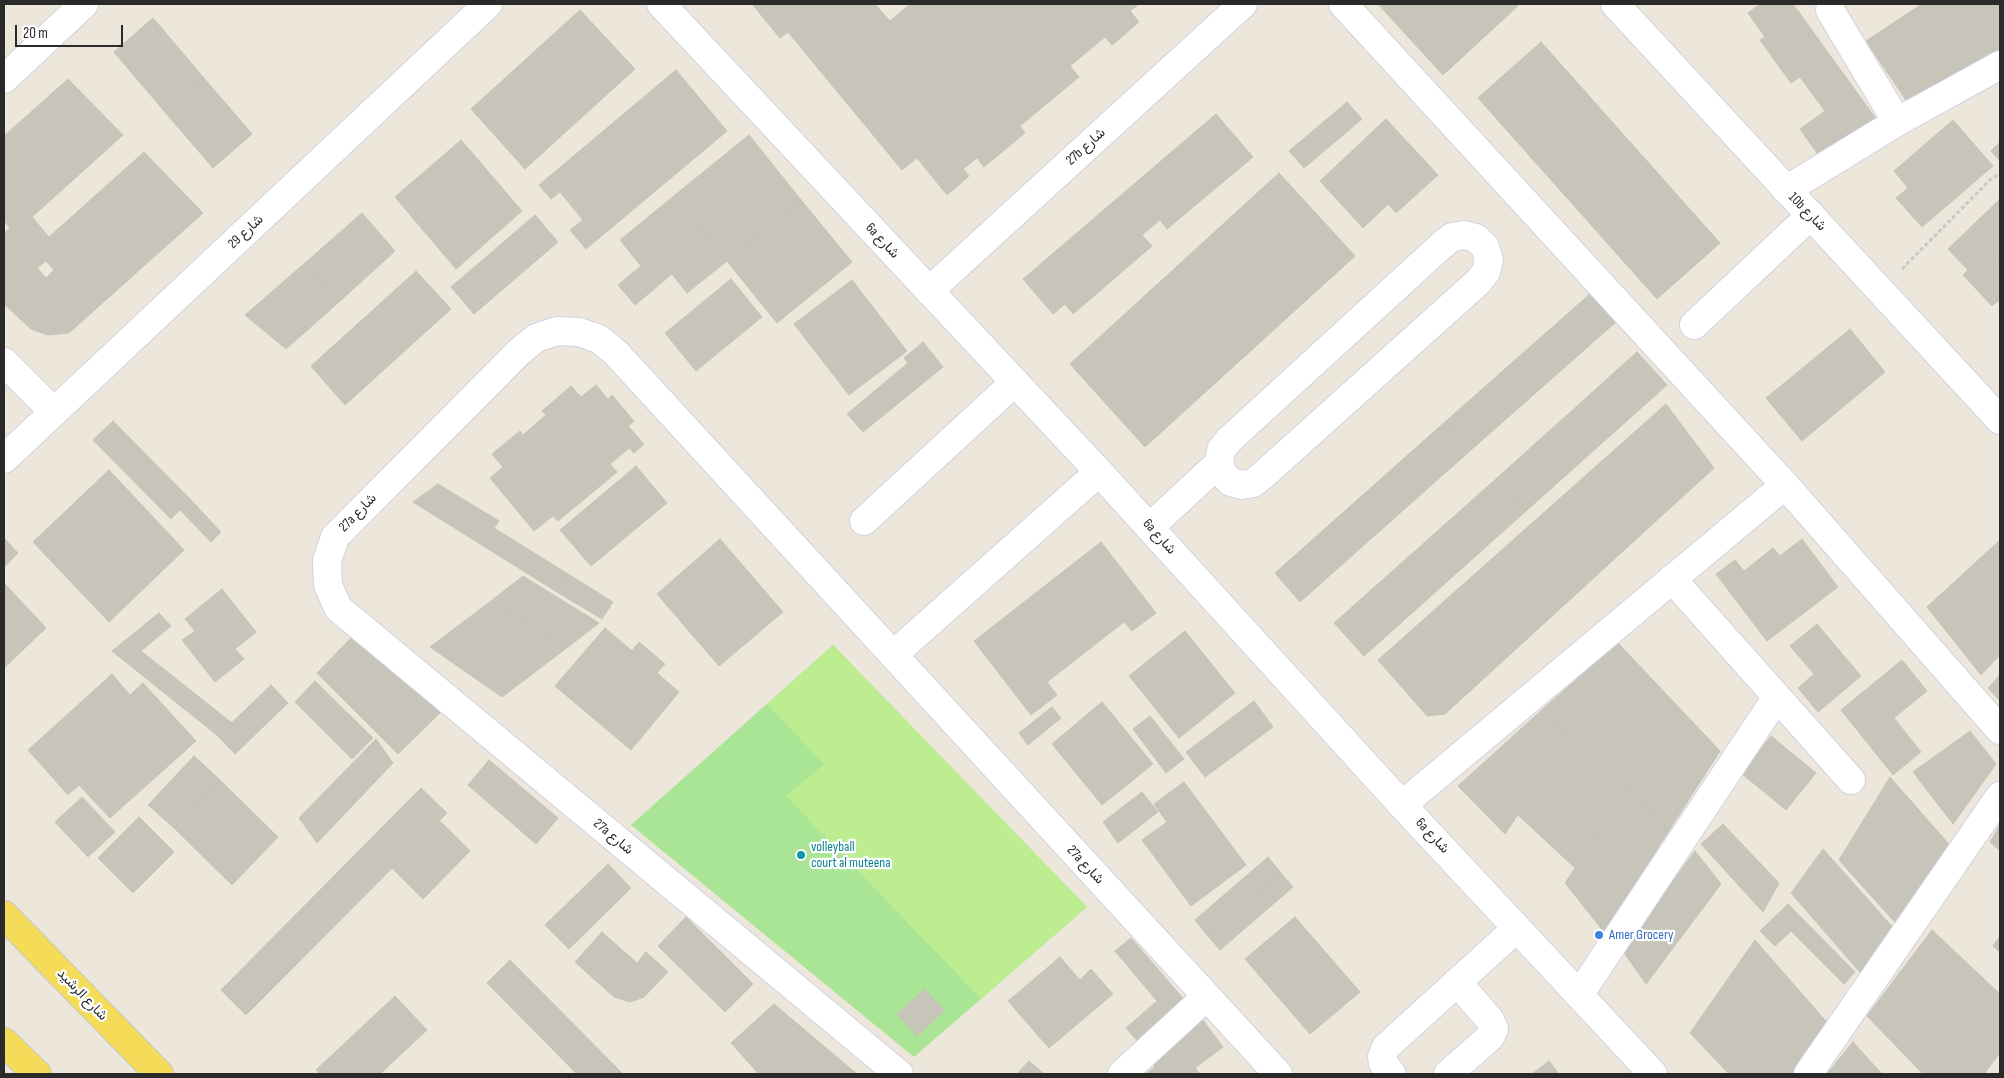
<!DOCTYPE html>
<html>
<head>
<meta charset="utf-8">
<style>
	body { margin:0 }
	#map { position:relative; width:2004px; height:1078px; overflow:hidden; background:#ece6db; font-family:"Sofia Sans Condensed",sans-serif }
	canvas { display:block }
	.frame { position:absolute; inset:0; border:5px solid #2a2a2a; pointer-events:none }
	.scale { position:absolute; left:15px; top:25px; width:108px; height:22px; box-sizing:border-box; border:2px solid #2a2a2a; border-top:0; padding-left:6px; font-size:15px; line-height:18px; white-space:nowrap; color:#2a2a2a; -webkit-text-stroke:4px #fff; paint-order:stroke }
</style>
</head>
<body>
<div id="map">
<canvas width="2004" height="1078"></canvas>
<div class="frame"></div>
<div class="scale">20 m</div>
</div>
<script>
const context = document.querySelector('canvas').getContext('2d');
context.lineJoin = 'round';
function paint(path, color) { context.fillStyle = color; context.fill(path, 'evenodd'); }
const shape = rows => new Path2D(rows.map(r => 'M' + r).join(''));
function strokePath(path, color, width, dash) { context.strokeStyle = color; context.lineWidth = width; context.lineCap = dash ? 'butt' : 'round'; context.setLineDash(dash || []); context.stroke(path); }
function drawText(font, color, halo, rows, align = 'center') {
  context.font = font + ' "Sofia Sans Condensed",Vazirmatn,sans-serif'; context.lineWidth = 4.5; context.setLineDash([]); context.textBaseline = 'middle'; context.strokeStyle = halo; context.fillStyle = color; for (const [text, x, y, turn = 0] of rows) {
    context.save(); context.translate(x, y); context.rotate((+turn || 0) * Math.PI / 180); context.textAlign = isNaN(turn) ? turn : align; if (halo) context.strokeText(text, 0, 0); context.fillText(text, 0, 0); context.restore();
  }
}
const green = shape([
	[833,645,1087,907,914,1057,631,825]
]);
const pitch = shape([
	[833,645,1087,907,981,999,786,796,824,764,767,704]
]);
const building = shape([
	[752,4,875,4,890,21,910,4,1139,4,1130,11,1139,22,1112,45,1105,37,1070,66,1079,77,1020,126,1025,133,984,167,977,158,963,169,969,176,947,195,917,158,902,170,788,32,780,38,752,4],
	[1378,4,1520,4,1443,75,1378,4],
	[1760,4,1793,4,1879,123,1824,163,1800,129,1825,111,1800,77,1791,83,1760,40,1765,37,1748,13,1760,4],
	[1922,4,2000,4,2000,50,1912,109,1866,41,1922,4],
	[580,10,635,69,525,169,471,109,580,10],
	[153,18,203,77,164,111,114,52,153,18],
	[1541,42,1720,243,1657,299,1478,98,1541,42],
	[676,70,727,131,586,249,570,230,583,220,560,192,551,199,539,185,676,70],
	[203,77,252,134,213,168,164,111,203,77],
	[68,79,123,135,32,217,49,237,144,152,203,213,69,333,47,335,31,329,4,304,4,233,10,228,4,220,4,136,68,79],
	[46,261,54,270,46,278,37,268,46,261],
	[1347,102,1362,119,1304,168,1289,151,1347,102],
	[1216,114,1253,157,1167,229,1160,220,1142,235,1152,246,1073,314,1065,304,1053,314,1023,279,1216,114],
	[1386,119,1438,175,1396,213,1388,204,1363,228,1320,181,1386,119],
	[1953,120,1993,166,1922,227,1896,198,1908,188,1894,171,1953,120],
	[749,135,801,200,727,261,675,195,749,135],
	[461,140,522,211,456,269,395,197,461,140],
	[2000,142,2000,161,1991,151,2000,142],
	[1279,173,1355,256,1145,447,1070,364,1279,173],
	[675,195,727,261,687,293,672,274,635,305,618,285,641,266,620,240,675,195],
	[2000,199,2000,256,1998,258,2000,260,2000,303,1998,301,1992,306,1963,275,1968,270,1948,249,2000,199],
	[801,200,852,262,777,323,727,261,801,200],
	[362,213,395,251,339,302,305,263,362,213],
	[535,215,558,242,474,314,451,287,535,215],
	[305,263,339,302,286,349,245,315,305,263],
	[416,271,451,309,345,405,311,366,416,271],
	[731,279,762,317,696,371,665,333,731,279],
	[852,280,907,351,849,395,794,324,852,280],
	[1591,293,1616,322,1471,450,1446,421,1591,293],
	[1850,329,1885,372,1802,441,1766,398,1850,329],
	[923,342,943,367,863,432,847,414,908,363,904,358,923,342],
	[1637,352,1667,385,1526,511,1497,478,1637,352],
	[596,385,608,399,612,395,634,421,628,426,644,444,634,453,629,448,610,464,617,472,558,521,553,516,534,531,490,478,503,467,492,454,520,431,523,435,546,415,542,411,571,386,581,397,596,385],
	[1666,404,1714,468,1445,714,1427,716,1378,660,1666,404],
	[113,421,190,499,171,519,93,440,113,421],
	[1446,421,1471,450,1300,602,1275,573,1446,421],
	[636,466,667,503,591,566,560,530,636,466],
	[109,470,184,550,109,622,33,542,109,470],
	[1497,478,1526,511,1364,656,1334,623,1497,478],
	[438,484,499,521,494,528,568,574,557,592,413,502,438,484],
	[190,499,221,532,211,542,180,510,190,499],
	[4,538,18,553,4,567,4,538],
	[720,539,783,612,719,666,657,594,720,539],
	[1802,539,1838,587,1767,641,1716,574,1735,560,1744,571,1773,548,1780,556,1802,539],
	[2000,540,2000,655,1981,675,1927,607,2000,540],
	[1101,542,1156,613,1132,631,1124,622,1047,682,1057,695,1031,715,974,641,1101,542],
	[568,574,613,602,602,619,557,592,568,574],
	[523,576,599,623,568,647,491,601,523,576],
	[4,583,46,628,4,668,4,583],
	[222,589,256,632,235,649,244,659,215,682,182,640,195,631,185,619,222,589],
	[491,601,568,647,502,697,430,647,491,601],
	[159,613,171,626,141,651,232,723,218,736,112,651,159,613],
	[1817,624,1861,676,1818,712,1798,688,1814,674,1790,646,1817,624],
	[605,628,632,651,639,642,665,664,657,673,679,692,631,750,555,686,605,628],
	[1185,631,1235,693,1179,738,1129,676,1185,631],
	[354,635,443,710,398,754,317,673,354,635],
	[1618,643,1720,751,1668,832,1630,787,1614,811,1559,754,1569,738,1543,709,1618,643],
	[1902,660,1927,691,1894,718,1921,752,1893,775,1841,710,1902,660],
	[112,674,130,695,143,683,196,741,110,818,79,785,68,795,28,750,112,674],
	[2000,675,2000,701,1988,688,2000,675],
	[315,681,373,738,352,759,295,702,315,681],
	[271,685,288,703,235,754,218,736,271,685],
	[1254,701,1273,727,1205,777,1186,752,1254,701],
	[1102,702,1153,764,1102,805,1052,744,1102,702],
	[1052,707,1061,718,1028,745,1019,733,1052,707],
	[1543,709,1569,738,1505,834,1458,786,1543,709],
	[1150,716,1184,759,1166,773,1133,729,1150,716],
	[1970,731,1996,764,1953,824,1913,772,1970,731],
	[1771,736,1816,773,1786,810,1741,773,1771,736],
	[376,739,393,763,317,843,299,818,376,739],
	[1559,754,1614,811,1575,868,1517,814,1559,754],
	[194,756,220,780,174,828,148,805,194,756],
	[489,760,558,818,536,844,468,785,489,760],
	[1890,777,1954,850,1901,929,1839,860,1890,777],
	[220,780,278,837,232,885,174,828,220,780],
	[1184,782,1246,865,1191,906,1142,840,1167,822,1154,804,1184,782],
	[1630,787,1668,832,1604,932,1565,883,1630,787],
	[421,788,447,813,246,1015,221,990,421,788],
	[1142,792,1158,812,1118,843,1103,822,1142,792],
	[82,797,115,832,88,857,55,822,82,797],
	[139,817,174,852,133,893,98,858,139,817],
	[439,820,470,851,423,899,392,868,439,820],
	[1723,824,1779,883,1763,912,1701,844,1723,824],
	[2000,825,2000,851,1990,842,2000,825],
	[1823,849,1896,931,1865,978,1791,893,1823,849],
	[1695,851,1721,884,1646,984,1622,950,1695,851],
	[1268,857,1281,873,1208,936,1195,920,1268,857],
	[608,864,631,888,569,949,545,925,608,864],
	[1281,873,1293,887,1220,950,1208,936,1281,873],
	[1788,904,1855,972,1844,984,1791,931,1775,946,1760,931,1788,904],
	[686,917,753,984,725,1012,658,946,686,917],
	[1295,917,1360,992,1310,1034,1245,959,1295,917],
	[1932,930,2000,994,2000,1053,1984,1074,1923,1074,1867,1016,1932,930],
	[602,932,637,963,646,952,668,972,644,997,630,1002,614,997,575,962,602,932],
	[2000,936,2000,952,1993,946,2000,936],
	[1131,938,1187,1003,1140,1044,1126,1028,1157,1001,1115,951,1131,938],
	[1755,940,1830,1026,1795,1074,1729,1074,1690,1033,1755,940],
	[1060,957,1080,980,1091,969,1113,994,1049,1048,1008,1001,1060,957],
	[510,960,623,1074,577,1074,487,983,510,960],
	[925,989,944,1011,917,1036,897,1014,925,989],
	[395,996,427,1030,380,1074,320,1074,316,1070,395,996],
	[774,1004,857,1074,759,1074,731,1043,774,1004],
	[1202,1019,1223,1047,1195,1068,1200,1074,1146,1074,1155,1067,1149,1059,1202,1019],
	[1853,1042,1882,1074,1827,1074,1853,1042],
	[1029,1061,1044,1074,1017,1074,1029,1061],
	[1549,1061,1559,1074,1532,1074,1549,1061]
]);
const path = shape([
	[1902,269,1992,178,2000,174]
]);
const minor = shape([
	[661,4,1099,472,1402,805,1653,1074],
	[1343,4,1785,485,2000,730],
	[1615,4,2000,420],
	[1830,10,1897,122],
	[4,79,84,4],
	[1786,190,1897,122,2000,65],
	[1464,235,1476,238,1485,247,1489,260,1486,272,1478,282,1262,476,1253,483,1242,485,1231,482,1223,474,1219,463,1221,450,1229,440,1442,245,1452,237,1464,235],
	[929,291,1243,4],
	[1694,325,1811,215],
	[4,362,54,412],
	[4,459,488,4],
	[864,521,1015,382],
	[1150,527,1219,463],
	[1672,579,1851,780],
	[893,655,1099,472],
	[1402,805,1785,485],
	[1579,995,1777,697],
	[899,1074,338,608,328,585,327,561,335,537,519,352,536,338,557,331,579,332,599,339,616,353,1278,1074],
	[1122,1074,1206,997],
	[1392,1074,1383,1063,1382,1057,1386,1047,1517,928],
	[1448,1074,1490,1037,1494,1029,1490,1020,1457,982],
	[1808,1074,2000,796]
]);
const major = shape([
	[4,915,159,1074],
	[4,1042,37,1074]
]);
const markers = [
	[801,855,5,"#0f9aa8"],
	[1599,935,5,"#3f7fe0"]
];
const streetNames = [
	["27b شارع",1086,147,-42],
	["10b شارع",1807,212,46],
	["شارع 29",246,232,-43],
	["6a شارع",882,241,47],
	["27a شارع",358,513,-46],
	["6a شارع",1159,537,48],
	["6a شارع",1432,836,47],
	["27a شارع",613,837,40],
	["27a شارع",1085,865,47],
	["شارع الرشيد",82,995,46]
];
const cultureNames = [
	["volleyball",811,847],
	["court al muteena",811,863]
];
const shopNames = [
	["Amer Grocery",1609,935]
];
paint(green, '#aae596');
paint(pitch, '#beec91');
paint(building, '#c7c4ba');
strokePath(building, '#c8c2b5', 1);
strokePath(minor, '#d0d2e3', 30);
strokePath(major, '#c8c8c8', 30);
strokePath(path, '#c8c8c8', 3, [4, 2.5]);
strokePath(minor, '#fff', 28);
strokePath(major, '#f4dc58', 28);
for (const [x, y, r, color] of markers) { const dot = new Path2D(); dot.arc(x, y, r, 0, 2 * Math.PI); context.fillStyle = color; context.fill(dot); strokePath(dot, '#fff', 2); }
drawText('14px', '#2a2a2a', '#fff', streetNames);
drawText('14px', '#0d838f', '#fff', cultureNames, 'left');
drawText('14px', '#366cbe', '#fff', shopNames, 'left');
</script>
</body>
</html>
